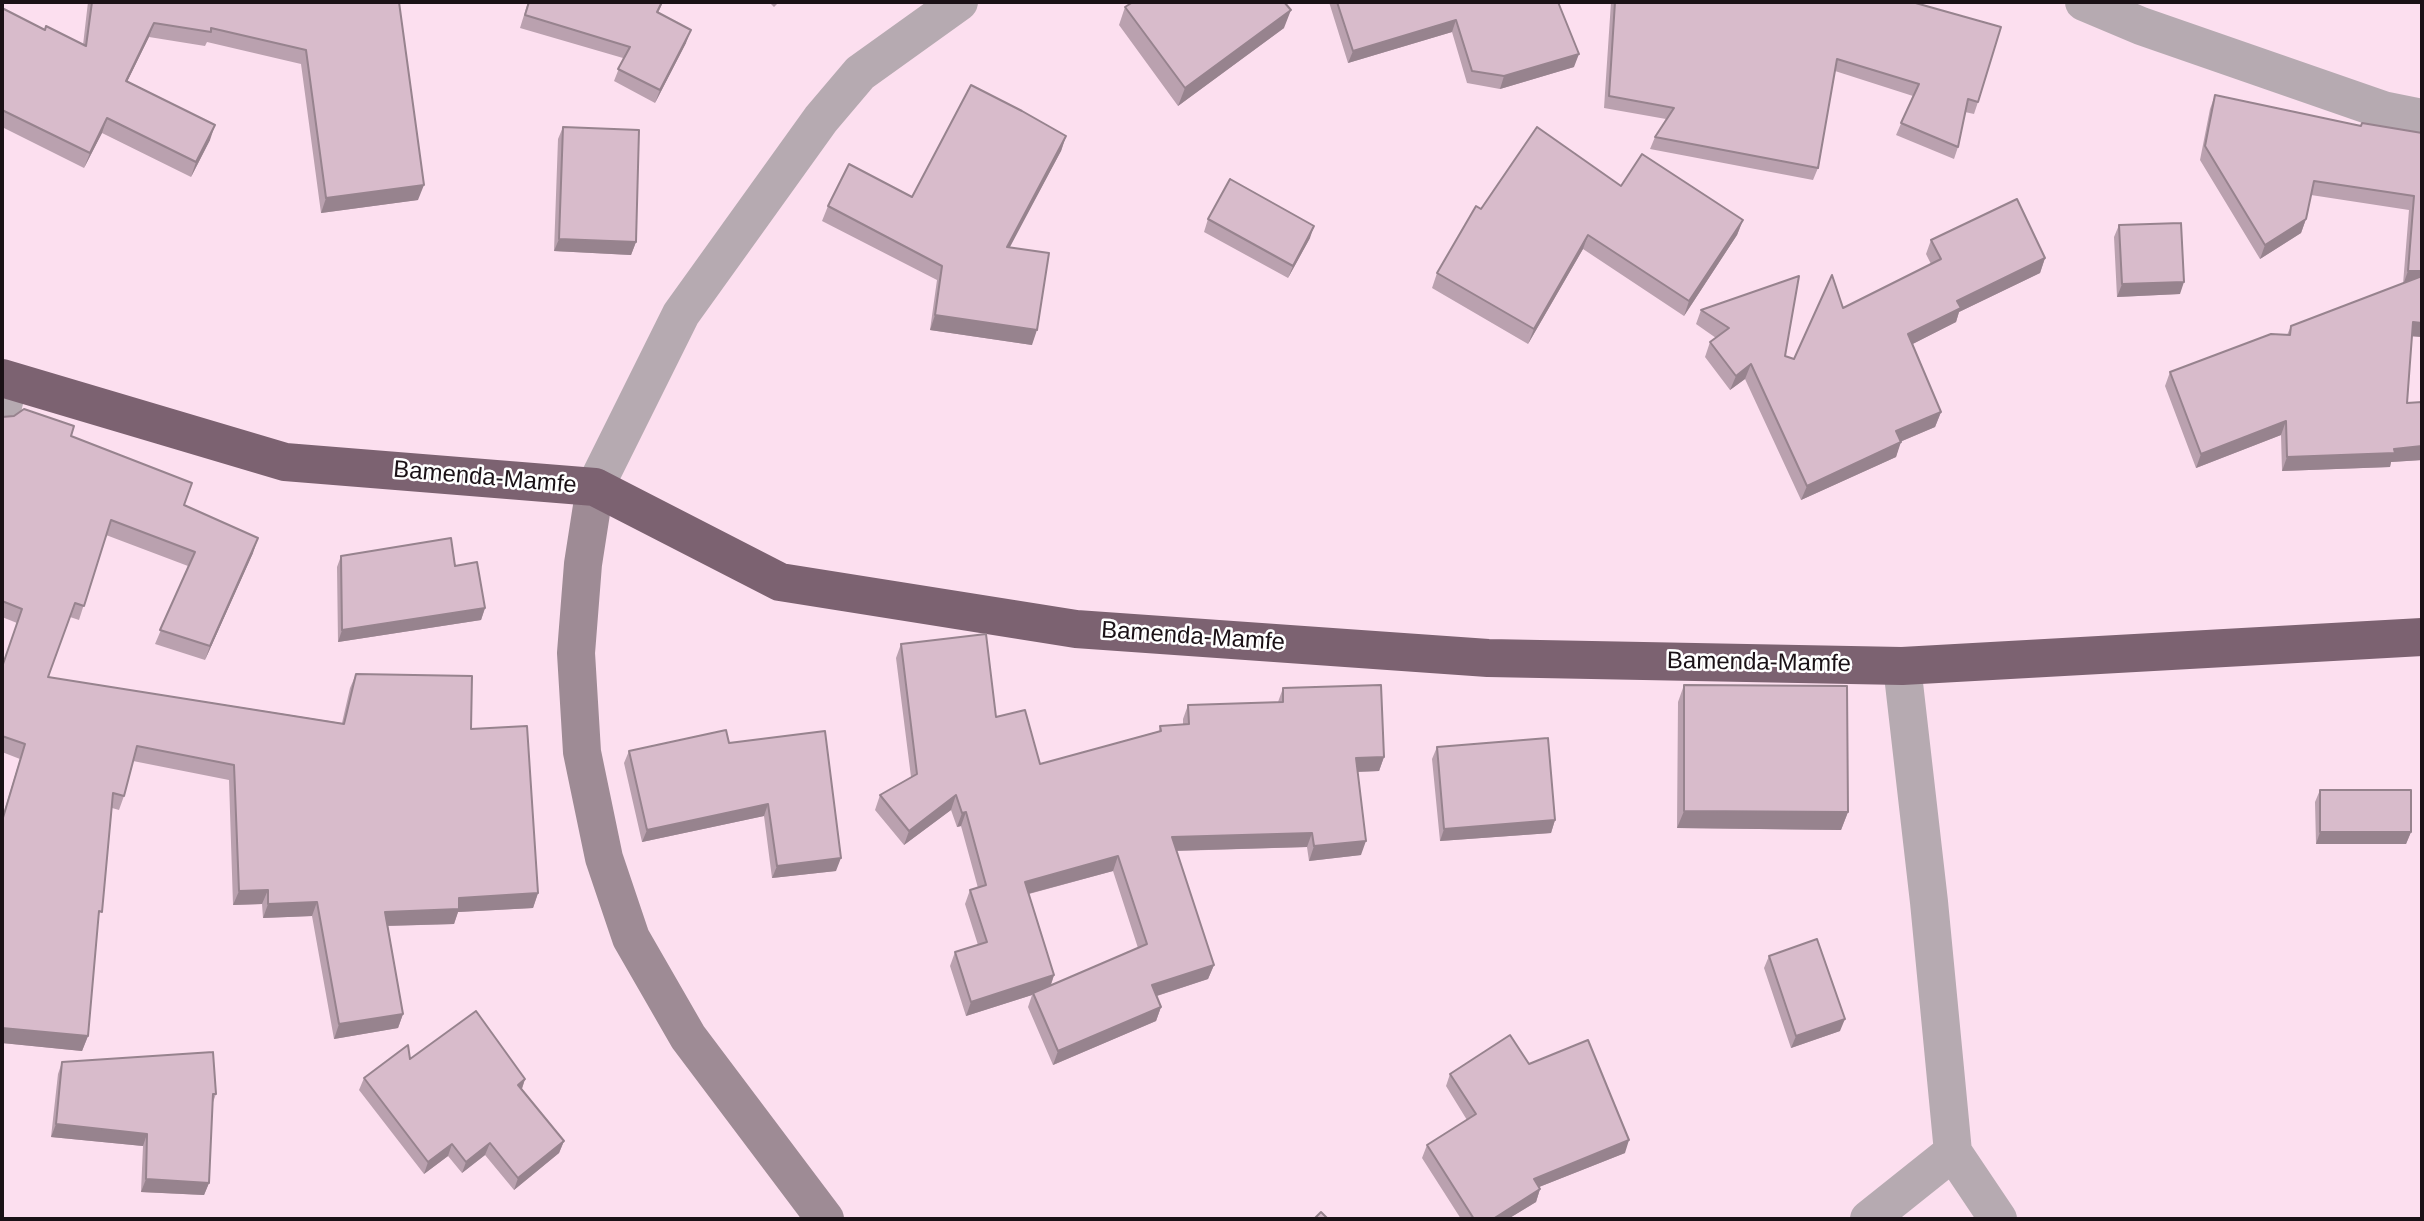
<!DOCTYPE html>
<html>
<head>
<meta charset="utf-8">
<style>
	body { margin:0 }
	#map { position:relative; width:2424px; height:1221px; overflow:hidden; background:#fcdfef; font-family:Helvetica,sans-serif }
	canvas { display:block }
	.frame { position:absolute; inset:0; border:4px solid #1a1116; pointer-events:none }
</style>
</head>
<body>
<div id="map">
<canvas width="2424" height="1221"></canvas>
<div class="frame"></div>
</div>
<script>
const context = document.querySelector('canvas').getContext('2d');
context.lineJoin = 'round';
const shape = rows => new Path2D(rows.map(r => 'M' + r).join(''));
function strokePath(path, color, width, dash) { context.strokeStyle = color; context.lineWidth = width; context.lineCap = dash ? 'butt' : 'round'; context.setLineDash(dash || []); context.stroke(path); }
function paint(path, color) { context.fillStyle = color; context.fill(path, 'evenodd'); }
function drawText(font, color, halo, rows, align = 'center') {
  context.font = font + ' Helvetica,sans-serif'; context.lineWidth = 5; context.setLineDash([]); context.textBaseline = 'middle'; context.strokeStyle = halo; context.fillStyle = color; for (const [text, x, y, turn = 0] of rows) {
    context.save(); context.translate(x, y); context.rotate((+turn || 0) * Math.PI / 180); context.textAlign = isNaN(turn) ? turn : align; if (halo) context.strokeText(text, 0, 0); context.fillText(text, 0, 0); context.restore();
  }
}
const street = shape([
	[2084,2,2141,26,2383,110,2422,118],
	[2,410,9,381],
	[595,487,681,314,821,119,860,73,959,2],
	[1902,666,1929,902,1953,1152,1998,1219],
	[1869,1219,1953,1152]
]);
const secondary = shape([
	[595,487,583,564,576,653,582,752,604,858,631,938,688,1037,825,1219]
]);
const highway = shape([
	[2,378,285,462,595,487,780,582,1076,629,1488,658,1902,666,2422,637]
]);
const wall = shape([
	[88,2,399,2,418,200,321,213,301,64,207,42,205,46,149,37,127,82,210,140,191,177,102,133,84,168,2,127,2,8,45,30,83,45],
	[528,2,663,2,658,13,686,43,655,103,614,81,623,58,520,28],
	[769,2,779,2,774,7],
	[1329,2,1558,2,1574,67,1500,89,1467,83,1452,32,1348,63],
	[1611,2,1912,2,1978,102,1974,114,1965,112,1958,147,1954,159,1896,135,1913,96,1835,71,1818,168,1813,180,1650,149,1655,137,1666,119,1604,108],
	[1125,7,1284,28,1178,106,1119,25],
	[2215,95,2361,126,2422,133,2422,337,2412,336,2407,403,2422,402,2422,460,2391,462,2390,467,2282,471,2281,435,2196,468,2165,386,2170,372,2287,335,2291,326,2403,284,2409,210,2311,195,2306,219,2301,233,2260,259,2200,160,2210,109],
	[563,127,636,242,631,255,554,251,558,139],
	[1066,136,1061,151,1009,247,1032,345,930,330,937,280,822,221,828,206,912,197],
	[1621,186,1743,220,1737,235,1684,316,1583,249,1528,344,1432,288,1437,273,1481,209],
	[1208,219,1310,238,1288,278,1204,232],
	[2119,225,2180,294,2117,297,2114,237],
	[1931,240,2045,258,2040,273,1959,312,1956,322,1912,344,1941,412,1935,427,1900,442,1896,457,1801,500,1745,379,1730,390,1705,357,1710,342,1716,338,1696,324,1701,310,1785,356,1794,359,1843,308,1931,264,1926,254],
	[2,417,71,436,184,505,253,553,205,660,155,644,188,566,106,535,79,620,70,617,48,677,342,723,350,688,356,674,471,729,538,893,533,908,458,912,454,924,388,926,403,1014,398,1028,334,1039,312,916,263,918,262,904,233,905,229,780,133,761,124,796,119,810,112,808,98,923,88,1036,82,1051,2,1043,2,818,20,759,2,752,2,667,17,623,2,617],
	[341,556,455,566,485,608,481,620,338,642,337,567],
	[901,644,996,717,1040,764,1159,731,1160,726,1183,725,1183,719,1188,705,1278,702,1283,688,1384,757,1379,771,1358,772,1361,855,1309,861,1307,847,1176,851,1214,965,1208,979,1157,996,1161,1007,1156,1021,1053,1065,1028,1007,1032,995,966,1016,950,966,955,952,978,945,965,904,970,890,978,888,961,826,957,827,951,810,904,845,875,810,880,795,911,777,896,658],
	[1113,871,1138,948,1051,985,1054,975,1029,894],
	[1684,685,1848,812,1841,830,1677,828,1678,702],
	[729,743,836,871,772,878,764,816,642,842,624,763,629,751],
	[1437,747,1555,820,1551,833,1440,841,1432,759],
	[2320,790,2411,832,2406,844,2316,844,2315,802],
	[1769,956,1840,1031,1791,1048,1764,968],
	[62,1062,216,1094,212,1105,209,1183,204,1195,141,1192,143,1146,51,1137,58,1074],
	[1529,1064,1625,1153,1539,1187,1540,1189,1536,1202,1508,1219,1461,1219,1422,1158,1427,1145,1467,1120,1446,1086,1450,1074],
	[364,1078,525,1079,522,1089,564,1141,559,1153,514,1190,485,1155,462,1173,448,1156,424,1174,359,1090]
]);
const shadedWall = shape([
	[1291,10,1284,28,1178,106,1185,88],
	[1456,20,1452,32,1348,63,1353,51],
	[154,23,149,37,120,96,126,81],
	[691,30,686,43,655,103,660,90],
	[1579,54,1574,67,1500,89,1504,76],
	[107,118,102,133,84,168,90,153],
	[215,125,210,140,191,177,196,162],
	[1066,136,1061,151,1002,262,1007,247],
	[424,185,418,200,321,213,326,198],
	[2306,219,2301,233,2260,259,2265,245],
	[1743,220,1737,235,1684,316,1689,301],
	[1314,226,1310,238,1288,278,1293,266],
	[1588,235,1583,249,1528,344,1534,329],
	[559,239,636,242,631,255,554,251],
	[2045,258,2040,273,1959,312,1956,322,1903,349,1908,334,1957,301],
	[2408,271,2422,271,2422,285,2403,285],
	[2184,282,2180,294,2117,297,2122,284],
	[935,315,1037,330,1032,345,930,330],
	[2413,322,2422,323,2422,337,2408,336],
	[1751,364,1745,379,1730,390,1736,376],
	[1941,412,1935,427,1890,446,1896,431],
	[2286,421,2281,435,2196,468,2201,454],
	[1901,442,1896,457,1801,500,1807,486],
	[2422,446,2422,460,2391,462,2390,467,2282,471,2287,457],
	[258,538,253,553,205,660,210,646],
	[485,608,481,620,338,642,342,630],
	[1384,757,1379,771,1351,772,1356,758],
	[956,795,951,810,904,845,909,831],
	[768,804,764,816,642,842,647,830],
	[1684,811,1848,812,1841,830,1677,828],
	[966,812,961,826,957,827,962,813],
	[1555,820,1551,833,1440,841,1444,829],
	[2320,832,2411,832,2406,844,2316,844],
	[1312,833,1307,847,1166,851,1172,837],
	[1366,841,1361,855,1309,861,1314,846],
	[1118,856,1113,871,1020,896,1025,882],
	[841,858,836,871,772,878,777,866],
	[268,890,262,904,233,905,239,891],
	[538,893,533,908,458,912,454,924,380,926,385,912,459,898],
	[317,902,312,916,263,918,268,904],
	[1214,965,1208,979,1147,999,1152,985],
	[1054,975,1049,990,1033,993,1032,995,966,1016,971,1002],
	[1161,1007,1156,1021,1053,1065,1058,1051],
	[403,1014,398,1028,334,1039,339,1024],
	[1845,1019,1840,1031,1791,1048,1796,1036],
	[2,1028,88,1036,82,1051,2,1043],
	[525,1079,521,1091,518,1085],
	[56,1124,147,1134,143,1146,51,1137],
	[1629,1140,1625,1153,1529,1191,1534,1179],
	[564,1141,559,1153,514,1190,518,1178],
	[490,1143,485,1155,462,1173,466,1162],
	[452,1144,448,1156,424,1174,428,1162],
	[146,1179,209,1183,204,1195,141,1192],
	[1540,1189,1536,1202,1508,1219,1493,1219]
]);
const building = shape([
	[92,2,399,2,424,185,326,198,306,50,211,28,211,32,154,23,126,81,215,125,196,162,107,118,90,153,2,110,2,8,45,30,46,26,86,46,92,2],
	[529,2,662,2,657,12,691,30,660,90,618,69,630,47,525,15,529,2],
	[1133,2,1284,2,1291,10,1185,88,1125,7,1133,2],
	[1337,2,1558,2,1579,54,1504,76,1472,71,1456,20,1353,51,1337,2],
	[1615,2,1912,2,2001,27,1978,102,1968,99,1958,147,1901,123,1919,84,1837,59,1818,168,1655,137,1674,108,1609,96,1615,2],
	[971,85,1022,111,1066,136,1007,247,1049,253,1037,330,935,315,942,266,828,206,849,164,912,197,971,85],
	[2215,95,2361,126,2362,123,2422,133,2422,271,2408,271,2414,196,2314,181,2306,219,2265,245,2205,146,2215,95],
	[563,127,639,130,636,242,559,239,563,127],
	[1537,127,1621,186,1642,154,1743,220,1689,301,1588,235,1534,329,1437,273,1476,206,1481,209,1537,127],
	[1230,179,1314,226,1293,266,1208,219,1230,179],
	[2017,199,2045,258,1957,301,1961,308,1908,334,1941,412,1896,431,1901,442,1807,486,1751,364,1736,376,1710,342,1729,328,1701,310,1799,276,1785,356,1794,359,1832,275,1843,308,1941,259,1931,240,2017,199],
	[2181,223,2184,282,2122,284,2119,225,2181,223],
	[2422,276,2422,323,2413,322,2407,403,2422,402,2422,446,2394,449,2395,453,2287,457,2286,421,2201,454,2170,372,2271,334,2290,335,2291,326,2422,276],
	[24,409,74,426,71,436,192,483,184,505,258,538,210,646,160,630,195,552,111,520,84,606,75,603,48,677,344,724,356,674,472,676,471,729,527,726,538,893,459,898,459,909,385,912,403,1014,339,1024,317,902,268,904,268,890,239,891,234,765,137,746,124,796,113,793,102,912,99,911,88,1036,2,1028,2,821,25,744,2,736,2,667,22,609,2,601,2,417,14,416,24,409],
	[451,538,455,566,477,562,485,608,342,630,341,556,451,538],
	[986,634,996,717,1025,710,1040,764,1161,731,1160,726,1189,724,1188,705,1283,702,1283,688,1381,685,1384,757,1356,758,1366,841,1314,846,1312,833,1172,837,1214,965,1152,985,1161,1007,1058,1051,1033,993,1147,944,1118,856,1025,882,1054,975,971,1002,955,952,987,942,970,890,986,885,966,812,962,813,956,795,909,831,880,795,917,774,901,644,986,634],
	[1684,685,1847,686,1848,812,1684,811,1684,685],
	[726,730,729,743,825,731,841,858,777,866,768,804,647,830,629,751,726,730],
	[1548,738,1555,820,1444,829,1437,747,1548,738],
	[2320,790,2411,790,2411,832,2320,832,2320,790],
	[1817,939,1845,1019,1796,1036,1769,956,1817,939],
	[476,1011,525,1079,518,1085,564,1141,518,1178,490,1143,466,1162,452,1144,428,1162,364,1078,408,1045,410,1059,476,1011],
	[1510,1035,1529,1064,1588,1040,1629,1140,1534,1179,1540,1189,1493,1219,1474,1219,1427,1145,1476,1114,1450,1074,1510,1035],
	[213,1052,216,1094,213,1094,209,1183,146,1179,147,1134,56,1124,62,1062,213,1052],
	[1321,1212,1328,1219,1314,1219,1321,1212]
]);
const streetNames = [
	["Bamenda-Mamfe",485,478,5],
	["Bamenda-Mamfe",1193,637,4],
	["Bamenda-Mamfe",1759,663,1]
];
strokePath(street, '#b6aab1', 38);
strokePath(secondary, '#9e8b95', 38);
strokePath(highway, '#7c6271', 38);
paint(wall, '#baa1af');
paint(shadedWall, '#97838e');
paint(building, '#d8bbcb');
strokePath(building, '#97838e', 2);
drawText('24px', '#1a1116', '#fff', streetNames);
</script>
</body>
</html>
